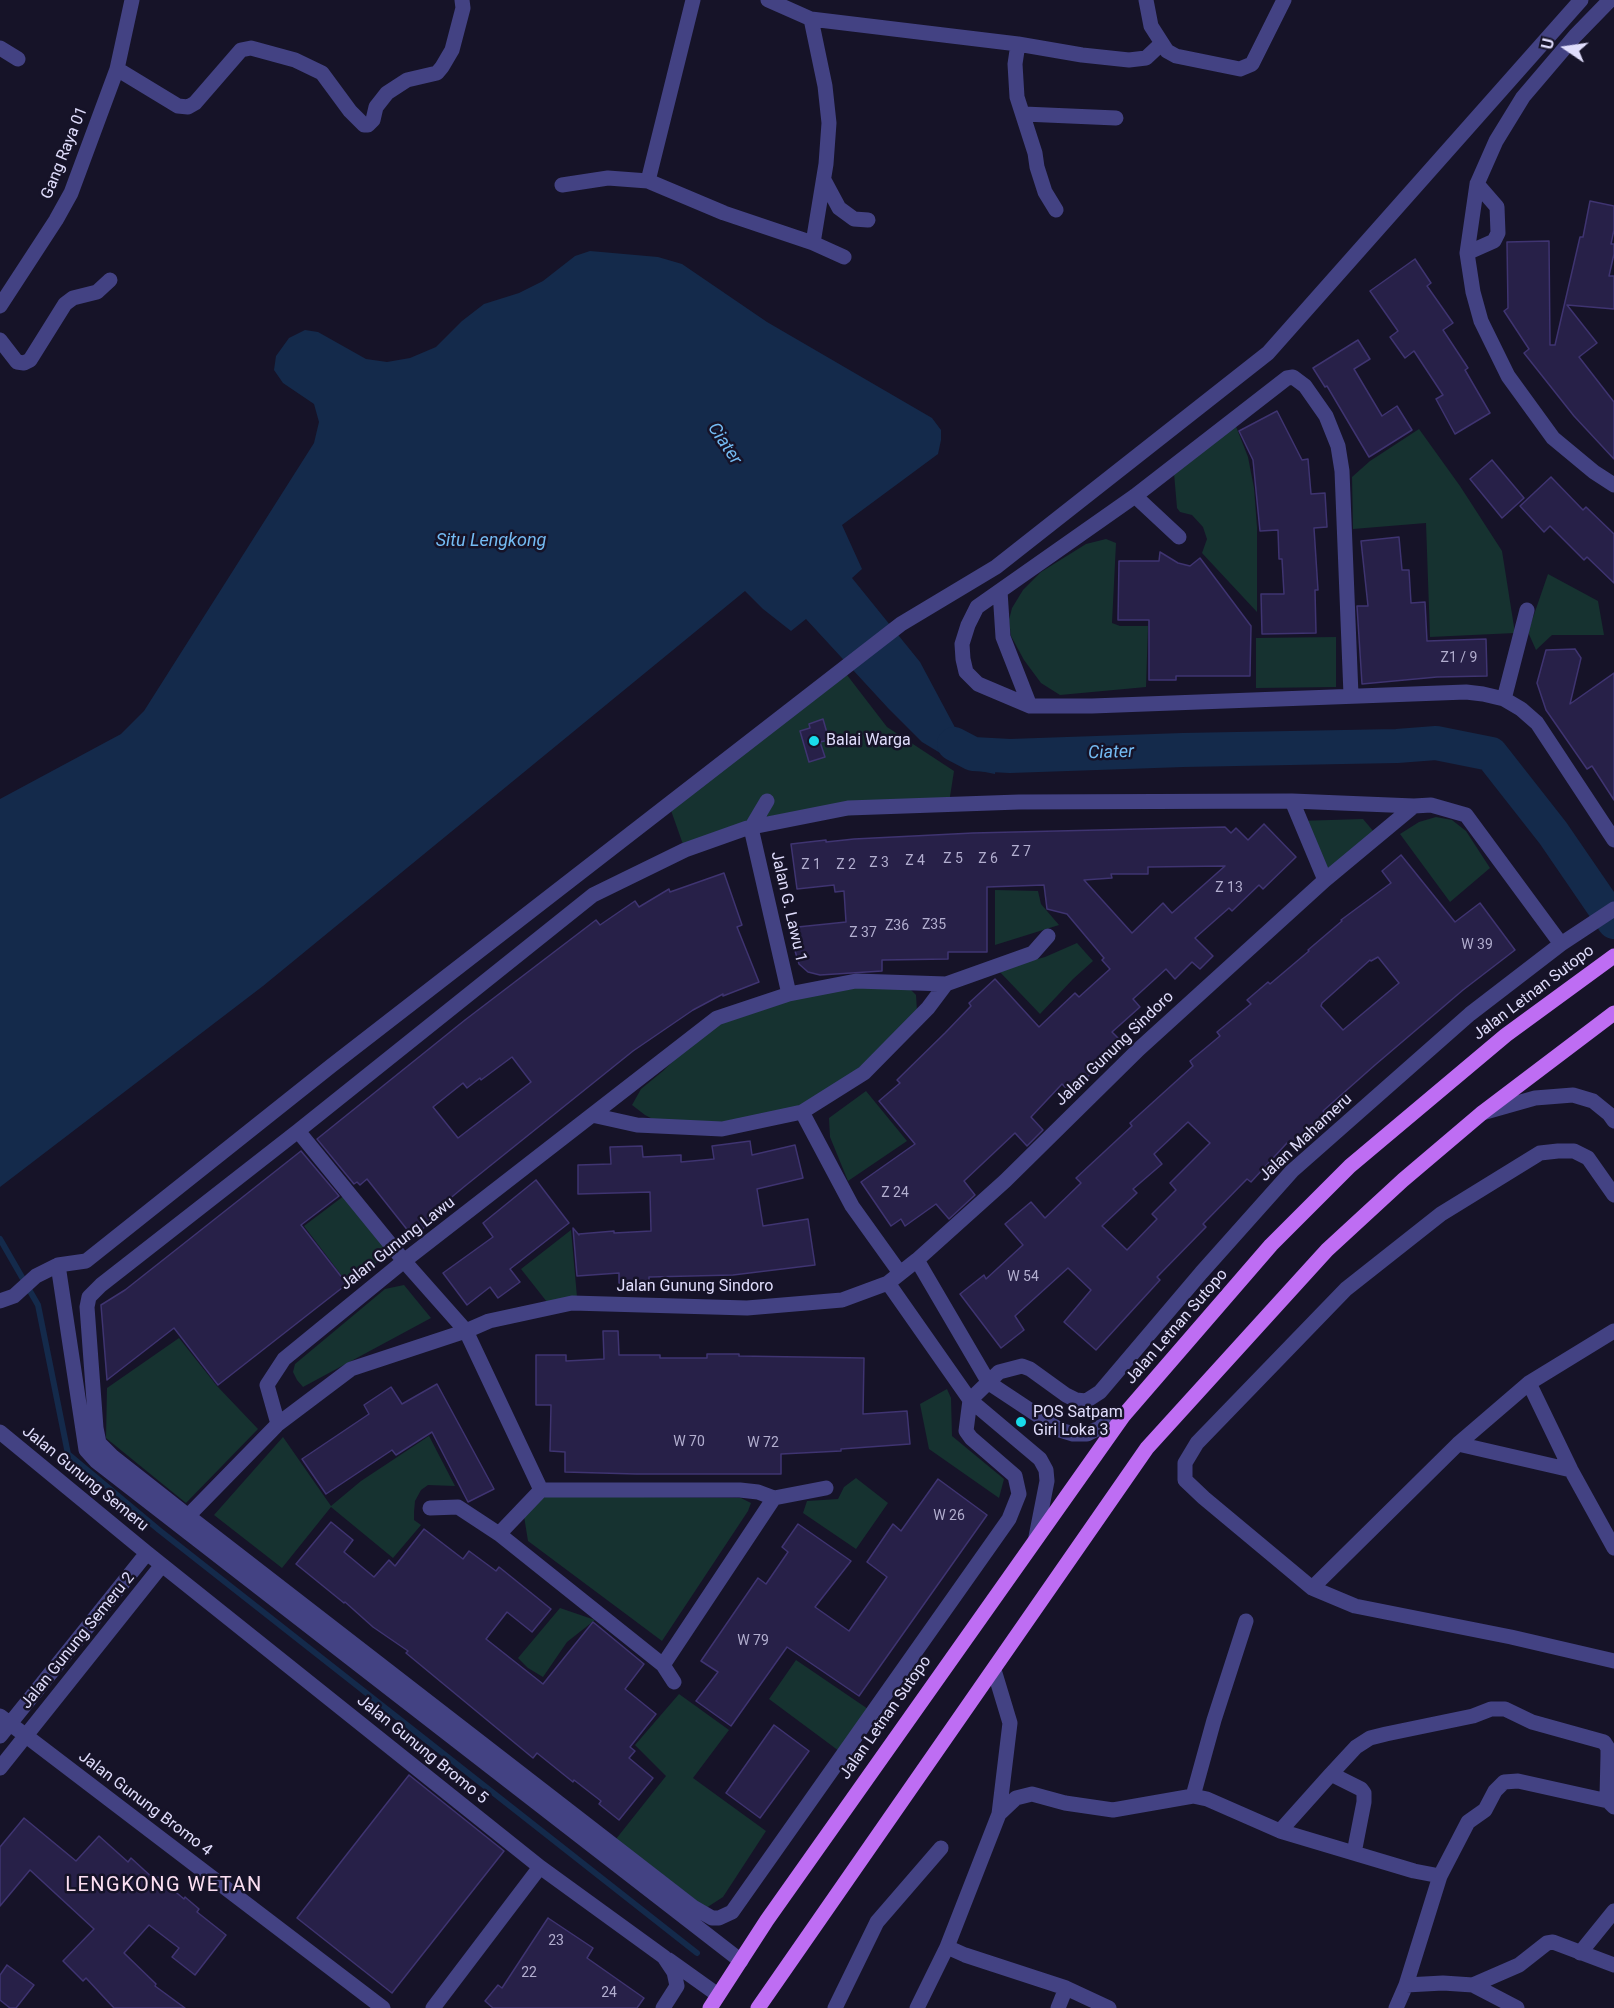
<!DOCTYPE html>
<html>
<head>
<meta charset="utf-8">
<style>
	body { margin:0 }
	#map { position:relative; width:1614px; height:2008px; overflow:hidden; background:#161328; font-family:Roboto,sans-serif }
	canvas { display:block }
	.north { position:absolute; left:1536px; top:18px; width:60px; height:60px; -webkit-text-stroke:4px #161328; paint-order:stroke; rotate:283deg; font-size:16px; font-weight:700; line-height:24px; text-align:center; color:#e0ddfc }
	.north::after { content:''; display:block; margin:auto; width:21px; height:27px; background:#e0ddfc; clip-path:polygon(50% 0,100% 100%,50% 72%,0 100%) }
</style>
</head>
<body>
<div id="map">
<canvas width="1614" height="2008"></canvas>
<div class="north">U</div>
</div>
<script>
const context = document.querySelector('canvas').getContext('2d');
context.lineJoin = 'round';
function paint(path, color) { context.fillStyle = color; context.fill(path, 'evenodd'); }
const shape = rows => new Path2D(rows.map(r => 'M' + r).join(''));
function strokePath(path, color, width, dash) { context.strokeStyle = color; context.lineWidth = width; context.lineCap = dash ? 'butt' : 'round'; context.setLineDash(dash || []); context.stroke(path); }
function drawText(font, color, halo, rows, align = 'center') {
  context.font = font + ' Roboto,sans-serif'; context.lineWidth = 5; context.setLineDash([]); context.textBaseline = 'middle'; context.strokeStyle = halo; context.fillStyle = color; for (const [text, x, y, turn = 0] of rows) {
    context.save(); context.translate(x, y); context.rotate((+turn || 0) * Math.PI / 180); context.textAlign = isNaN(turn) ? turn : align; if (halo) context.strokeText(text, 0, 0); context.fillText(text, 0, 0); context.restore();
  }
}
const green = shape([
	[1235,424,1248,457,1254,488,1257,527,1257,612,1202,553,1207,539,1203,527,1192,515,1180,512,1177,508,1174,473],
	[1419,429,1460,486,1502,551,1515,633,1430,637,1426,523,1353,529,1352,477,1370,461],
	[1106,539,1116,543,1112,623,1120,626,1148,626,1146,687,1060,695,1041,683,1024,660,1011,636,1009,620,1012,608,1023,590,1041,572,1086,544],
	[1548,574,1598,601,1604,635,1552,635,1536,650,1528,632],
	[1336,637,1336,687,1256,688,1256,638],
	[847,675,887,727,954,771,949,803,747,828,685,850,668,802,696,779],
	[1436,817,1452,820,1466,831,1490,868,1450,902,1400,834,1419,822],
	[1363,819,1374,832,1327,870,1298,821],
	[995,890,1038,891,1041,904,1059,925,995,945],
	[1077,943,1093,961,1073,979,1040,1014,998,970,1045,957],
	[862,980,908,987,916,995,917,1011,904,1033,802,1112,722,1129,668,1127,645,1115,632,1105,641,1089,663,1071,717,1018],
	[866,1091,907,1141,848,1181,830,1137,829,1118],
	[345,1195,390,1253,348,1284,304,1226],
	[571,1230,577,1297,547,1302,521,1269],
	[404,1285,431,1318,303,1387,297,1380,293,1372,295,1364,385,1289],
	[179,1338,217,1386,258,1429,186,1503,106,1438,107,1388],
	[947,1389,951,1398,952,1436,1004,1479,999,1498,929,1449,920,1404],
	[429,1436,455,1486,428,1485,421,1490,415,1501,414,1512,414,1520,421,1525,393,1558,331,1507,282,1568,214,1515,283,1437,331,1506,361,1481],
	[856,1478,888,1503,856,1549,803,1513,807,1501,838,1499,844,1487],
	[546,1496,741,1498,751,1503,748,1511,662,1641,528,1541,524,1516,532,1504],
	[560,1608,595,1620,567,1642,543,1677,528,1668,518,1658],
	[796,1660,868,1709,839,1751,769,1699],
	[679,1694,729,1730,693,1778,766,1831,723,1897,706,1908,616,1839,666,1776,635,1745]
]);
const water = shape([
	[590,251,658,257,682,264,767,322,932,418,941,430,941,440,938,454,842,525,862,569,852,578,920,662,959,735,979,745,998,744,995,774,965,768,922,742,888,708,806,619,791,631,763,609,745,591,263,986,0,1187,0,799,121,734,144,711,314,443,319,422,314,404,283,383,274,370,276,356,289,338,305,330,318,332,366,359,387,362,410,358,436,347,462,321,484,304,519,293,543,281,575,256]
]);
const stream = shape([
	[0,1239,38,1305,68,1454,159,1530,697,1953]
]);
const river = shape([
	[954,744,973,754,1010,756,1183,750,1397,746,1436,743,1491,754,1553,833,1614,922]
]);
const building = shape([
	[1590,201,1614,206,1614,230,1611,244,1614,244,1614,254,1609,276,1614,276,1614,309,1567,305,1597,343,1579,357,1614,402,1614,459,1574,416,1524,353,1529,349,1504,311,1508,308,1507,242,1549,241,1550,345,1555,345,1580,237,1583,237,1590,201],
	[1415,259,1431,283,1427,286,1453,323,1443,330,1468,368,1465,370,1490,413,1455,434,1436,399,1443,395,1414,351,1405,358,1390,337,1398,331,1370,291,1415,259],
	[1358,340,1370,359,1354,369,1382,416,1397,406,1412,430,1369,457,1327,386,1325,387,1313,368,1358,340],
	[1277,411,1302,460,1308,459,1311,494,1325,493,1327,527,1314,528,1318,590,1315,590,1316,633,1262,634,1261,594,1284,594,1282,559,1279,559,1278,530,1260,531,1253,460,1239,431,1277,411],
	[1492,460,1524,498,1502,518,1470,479,1492,460],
	[1551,477,1583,510,1586,507,1614,534,1614,583,1587,557,1584,560,1550,526,1544,532,1520,506,1551,477],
	[1399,537,1402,570,1409,570,1411,603,1425,602,1427,641,1486,639,1487,676,1437,677,1362,684,1357,606,1368,606,1361,541,1399,537],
	[1160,552,1178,563,1190,566,1200,558,1251,626,1250,676,1176,676,1176,680,1149,680,1149,620,1118,620,1119,561,1159,561,1160,552],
	[1575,649,1581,658,1570,704,1614,673,1614,800,1592,766,1587,769,1546,710,1537,683,1546,650,1575,649],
	[823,719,829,740,820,742,825,757,809,762,800,731,810,728,809,724,823,719],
	[1264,824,1296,857,1263,889,1259,885,1232,911,1229,908,1195,938,1213,956,1200,969,1192,962,1175,979,1166,969,1133,999,1140,1007,1112,1032,1121,1041,1094,1067,1096,1068,1072,1094,1062,1084,1031,1117,1043,1130,1027,1146,1015,1133,964,1181,975,1195,949,1219,936,1204,905,1226,901,1219,891,1226,861,1182,915,1144,879,1101,900,1083,897,1080,945,1033,971,1006,969,1003,995,979,1039,1027,1075,993,1079,997,1110,969,1102,960,1104,958,1067,914,1047,909,1044,885,987,887,987,952,948,952,948,959,882,960,882,971,820,975,808,972,799,964,788,928,846,922,844,891,835,892,834,885,797,889,791,844,826,840,826,842,854,839,973,833,1225,827,1231,833,1236,828,1248,840,1264,824],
	[1225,866,1172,913,1163,903,1132,933,1084,880,1112,878,1111,874,1148,874,1148,867,1225,866],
	[1401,855,1455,922,1480,903,1515,950,1463,990,1375,1065,1323,1111,1325,1113,1290,1146,1287,1143,1251,1182,1247,1179,1203,1224,1206,1227,1157,1277,1160,1280,1096,1350,1064,1322,1091,1290,1068,1268,1015,1316,1024,1330,1001,1348,960,1294,984,1275,986,1279,1023,1245,1005,1224,1031,1202,1045,1218,1081,1183,1076,1178,1132,1126,1130,1123,1193,1066,1190,1061,1220,1036,1217,1032,1251,1004,1247,1000,1268,982,1270,984,1309,951,1308,950,1342,921,1341,920,1391,883,1382,871,1401,855],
	[1378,957,1399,983,1343,1030,1321,1006,1322,1003,1370,960,1371,961,1378,957],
	[1188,1122,1210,1143,1170,1183,1176,1190,1152,1214,1157,1219,1127,1250,1102,1226,1137,1193,1133,1189,1162,1164,1154,1154,1188,1122],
	[724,873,742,925,737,927,759,982,723,996,723,994,693,1010,633,1051,465,1186,441,1206,444,1211,413,1237,367,1179,360,1185,357,1182,354,1184,317,1139,465,1020,596,920,600,925,635,901,639,907,669,889,670,892,724,873],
	[512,1057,531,1082,458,1138,433,1107,463,1083,467,1088,480,1078,481,1080,512,1057],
	[750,1141,752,1155,795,1145,803,1178,757,1189,763,1226,808,1219,815,1265,733,1275,649,1277,649,1282,619,1283,619,1273,577,1276,573,1228,579,1235,579,1234,614,1231,614,1233,651,1231,650,1192,578,1194,578,1165,611,1164,610,1147,642,1146,643,1157,681,1155,681,1162,714,1159,712,1146,750,1141],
	[301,1151,339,1196,301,1225,347,1284,218,1385,174,1328,107,1380,101,1305,125,1290,301,1151],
	[536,1180,569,1223,510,1269,520,1282,498,1298,490,1287,467,1305,443,1273,493,1237,483,1223,536,1180],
	[603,1331,618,1331,619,1355,660,1355,660,1358,707,1358,707,1354,739,1354,739,1356,864,1358,863,1414,907,1411,910,1444,841,1449,841,1451,781,1454,781,1474,636,1474,565,1472,565,1452,550,1451,551,1405,536,1405,536,1355,566,1355,566,1361,604,1359,603,1331],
	[437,1384,494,1489,468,1502,432,1432,396,1455,392,1450,326,1494,302,1459,369,1414,364,1405,391,1387,402,1404,437,1384],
	[938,1479,987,1515,859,1696,787,1647,731,1726,696,1701,718,1672,701,1661,758,1578,766,1584,788,1552,782,1547,798,1524,851,1561,815,1607,849,1631,887,1577,867,1562,893,1524,901,1531,938,1479],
	[331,1522,353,1540,344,1552,374,1577,389,1560,395,1566,424,1529,463,1559,469,1551,496,1571,499,1567,551,1609,532,1632,507,1612,486,1639,543,1684,593,1622,644,1664,625,1689,656,1714,630,1747,635,1751,629,1758,653,1778,619,1820,599,1804,601,1801,574,1780,573,1782,537,1753,533,1758,406,1653,408,1651,373,1627,345,1602,344,1603,296,1564,331,1522],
	[774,1725,809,1751,760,1818,726,1793,774,1725],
	[409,1775,504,1851,392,1993,297,1918,409,1775],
	[24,1818,76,1861,99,1836,128,1862,131,1858,155,1880,158,1877,184,1899,185,1897,199,1909,197,1912,226,1935,195,1975,172,1957,179,1948,149,1925,124,1953,156,1984,155,1986,185,2008,114,2008,86,1978,83,1981,63,1961,94,1929,30,1870,0,1906,0,1847,24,1818],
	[548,1918,593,1948,587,1958,644,1998,637,2008,493,2008,485,2001,498,1985,502,1988,548,1918],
	[7,1965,34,1985,16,2008,10,2008,0,2000,0,1975,7,1965]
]);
const minor = shape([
	[768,0,811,19,1018,44,1082,55,1129,60,1146,58,1161,44],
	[1146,0,1151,26,1167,51,1176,56,1240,69,1252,64,1284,0],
	[1610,0,1575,36,1523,97,1496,141,1477,184,1467,253,1473,292,1481,321,1508,376,1553,438,1594,472,1614,485],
	[811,19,825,86,829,123,826,164,813,243],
	[1018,44,1015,64,1017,97,1035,153,1037,167,1045,192,1056,210],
	[0,48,18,59],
	[117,69,178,106,188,107,195,103,241,50,251,48,295,60,322,73,350,111,364,125,368,125,373,120,376,107,387,93,407,80,437,73,442,67,452,50,463,8,462,0],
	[1024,114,1116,118],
	[824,180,839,208,854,219,868,220],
	[648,181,693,0],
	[562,185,608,178,648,181,724,213,813,243,844,257],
	[1467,253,1494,241,1498,233,1497,207,1477,184],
	[0,306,56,220,71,193,117,69,132,0],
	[0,340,17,362,24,363,30,360,65,304,73,298,97,292,110,280],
	[1135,496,1179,537],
	[1000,591,1003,637,1030,706],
	[1351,695,1342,471,1338,446,1326,416,1305,386,1293,377,1287,378,1135,496,977,607,968,625,962,644,963,659,966,672,978,684,1030,706,1092,706,1466,692,1483,694,1504,699,1521,709,1537,723,1614,840],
	[1504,699,1527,610],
	[767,801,751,828,789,994],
	[1292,801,1325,880,1414,806,1431,805,1466,815,1561,944],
	[1414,806,1292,801,1019,802,848,808,747,828,685,850,593,895,298,1131,101,1285,89,1297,87,1307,96,1428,99,1443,113,1457,188,1516,693,1907,712,1918,719,1918,732,1912,1009,1519,1019,1494,1015,1476,971,1438,966,1431,970,1400,999,1372,1022,1366,1030,1369,1066,1395,1076,1400,1086,1401,1100,1392,1201,1273,1292,1171,1470,1014,1561,944,1614,909],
	[802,1112,852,1206,900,1273],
	[1482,1113,1535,1098,1573,1095,1593,1101,1609,1114,1614,1121],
	[592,1115,637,1125,722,1129,802,1112,864,1073,928,1008,946,984],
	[298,1131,404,1261,466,1331,541,1490,499,1534],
	[1614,1195,1588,1158,1574,1151,1558,1151,1540,1153,1441,1214,1346,1289,1197,1443,1185,1463,1185,1480,1204,1498,1312,1588,1355,1606,1511,1637,1614,1661],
	[917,1260,989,1383,1060,1430,1073,1434,1087,1434,1124,1415],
	[58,1265,86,1450,96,1461,741,1961],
	[888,1283,970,1400,1040,1459,1046,1470,1047,1481,1036,1537],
	[0,1301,14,1296,36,1276,58,1265,86,1261,331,1066,901,624,996,567,1268,353,1581,0],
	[1529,1383,1571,1470,1614,1548],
	[278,1424,267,1385,284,1359,404,1261,717,1018,789,994,856,981,946,984,1033,953,1048,936],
	[0,1432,147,1553,540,1867,664,1957,674,1972,677,1986,663,2008],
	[1458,1444,1571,1470],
	[774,1498,826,1488],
	[430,1508,458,1507,499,1534,663,1665,774,1498,758,1492,740,1490,541,1490],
	[188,1516,278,1424,351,1369,466,1331,489,1321,572,1303,747,1308,842,1300,888,1283,917,1260,1005,1181,1139,1049,1325,880],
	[1312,1588,1458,1444,1529,1383,1614,1331],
	[663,1665,674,1682],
	[994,1670,1010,1723,999,1814,947,1947,965,1955,1066,1988,1109,2008],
	[0,1716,383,2008],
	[0,1736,147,1553],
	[0,1768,162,1565],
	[1193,1796,1214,1720,1246,1621],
	[999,1814,1016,1798,1032,1794,1065,1803,1113,1810,1193,1796,1207,1799,1280,1831,1414,1871,1440,1876,1406,1985,1396,2008],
	[1280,1831,1331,1774],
	[1354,1853,1364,1802,1364,1793,1361,1789,1331,1774,1356,1747,1370,1738,1386,1734,1473,1716,1491,1709,1505,1709,1532,1722,1604,1742,1608,1748,1608,1756,1607,1796,1608,1801,1614,1807],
	[1440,1876,1468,1822,1485,1810,1495,1791,1504,1782,1518,1781,1608,1801],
	[1580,1953,1614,1911],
	[669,1960,718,1995],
	[1406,1985,1443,1983,1473,1985,1519,1965,1547,1943,1553,1942,1614,1965],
	[1473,1985,1517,2008],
	[433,2008,540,1867],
	[835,2008,877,1922,941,1848],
	[917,2008,947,1947],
	[1058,2008,1066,1988]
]);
const major = shape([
	[710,2008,767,1920,1124,1415,1271,1245,1350,1166,1506,1035,1614,956],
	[758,2008,1147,1448,1327,1250,1403,1180,1482,1113,1614,1013]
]);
const markers = [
	[814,741,6,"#19dbeb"],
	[1021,1422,6,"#19dbeb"]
];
const numberNames = [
	["Z1 / 9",1459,658],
	["Z 7",1021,852],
	["Z 5",953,859],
	["Z 6",988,859],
	["Z 4",915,861],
	["Z 3",879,863],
	["Z 1",811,865],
	["Z 2",846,865],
	["Z 13",1229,888],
	["Z35",934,925],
	["Z36",897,926],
	["Z 37",863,933],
	["W 39",1477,945],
	["Z 24",895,1193],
	["W 54",1023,1277],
	["W 70",689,1442],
	["W 72",763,1443],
	["W 26",949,1516],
	["W 79",753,1641],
	["23",556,1941],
	["22",529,1973],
	["24",609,1993]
];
const streetNames = [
	["Gang Raya 01",65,153,-68],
	["Jalan G. Lawu 1",788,907,77],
	["Jalan Letnan Sutopo",1534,993,-37],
	["Jalan Gunung Sindoro",1115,1049,-44],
	["Jalan Mahameru",1306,1138,-43],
	["Jalan Gunung Lawu",398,1244,-38],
	["Jalan Gunung Sindoro",695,1287],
	["Jalan Letnan Sutopo",1177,1327,-49],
	["Jalan Gunung Semeru",85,1479,39],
	["Jalan Gunung Semeru 2",78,1641,-51],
	["Jalan Letnan Sutopo",886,1718,-55],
	["Jalan Gunung Bromo 5",422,1750,39],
	["Jalan Gunung Bromo 4",145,1804,37]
];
const poiNames = [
	["Balai Warga",826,741],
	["POS Satpam",1033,1413],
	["Giri Loka 3",1033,1431]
];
const waterNames = [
	["Ciater",724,444,56],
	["Situ Lengkong",491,541],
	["Ciater",1111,753,-2]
];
const quarterNames = [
	["LENGKONG WETAN",164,1886]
];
paint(green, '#163230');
paint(water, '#142a4b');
strokePath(stream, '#142a4b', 6);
strokePath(river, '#142a4b', 34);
paint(building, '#272048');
strokePath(building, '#3f3471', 1.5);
strokePath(minor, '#434283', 15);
strokePath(major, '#be6df3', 15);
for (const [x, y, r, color] of markers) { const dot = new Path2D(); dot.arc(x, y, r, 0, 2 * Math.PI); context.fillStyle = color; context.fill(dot); strokePath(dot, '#161328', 2); }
drawText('14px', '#b2aecf', null, numberNames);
drawText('16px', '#e0ddfc', '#161328', streetNames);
drawText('16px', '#e0ddfc', '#161328', poiNames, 'left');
drawText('italic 18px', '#74bbf3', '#161328', waterNames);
context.letterSpacing = '1.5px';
drawText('20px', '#fcdff2', '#161328', quarterNames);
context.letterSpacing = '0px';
</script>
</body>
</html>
